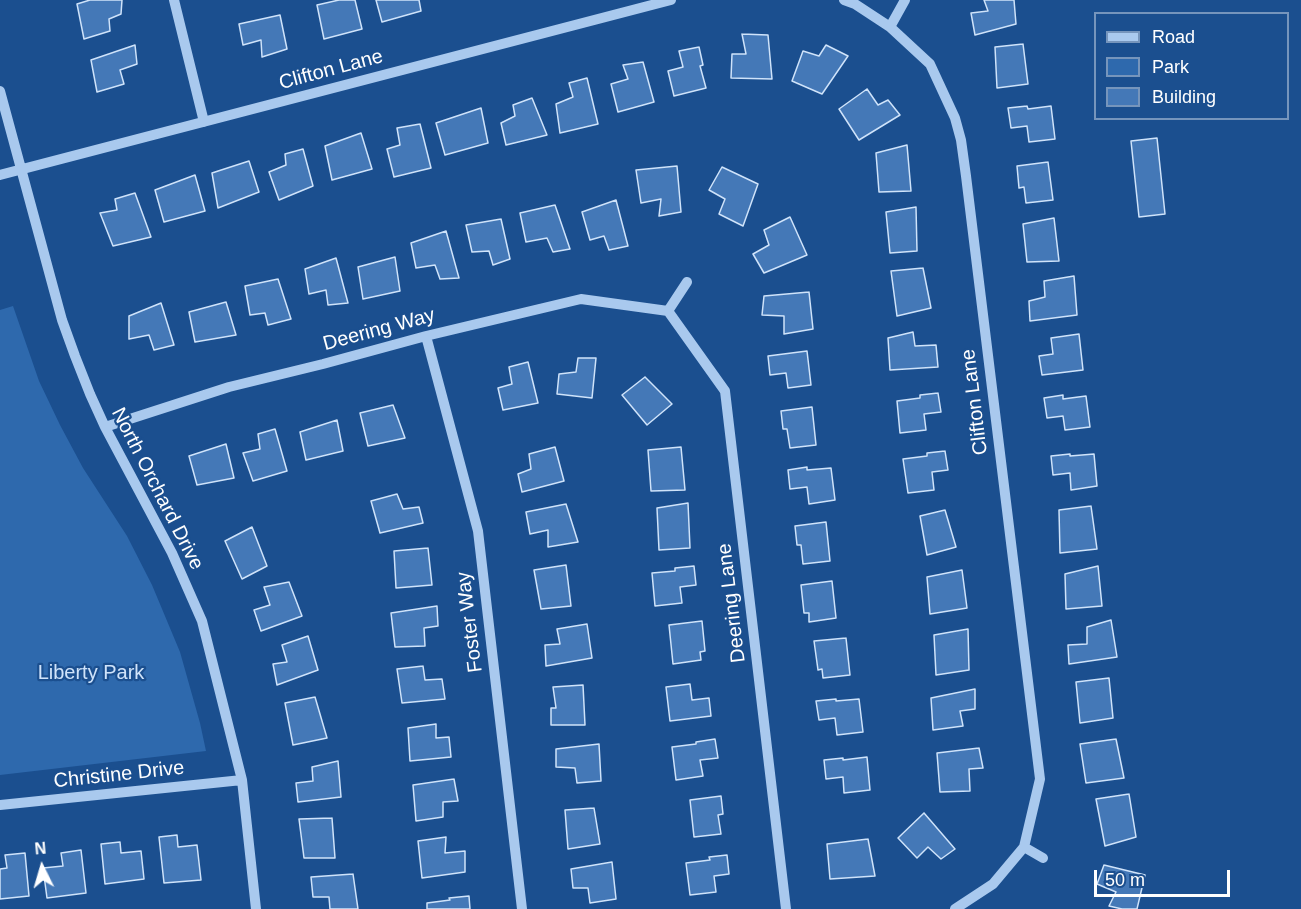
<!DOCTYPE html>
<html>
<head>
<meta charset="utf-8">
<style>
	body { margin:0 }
	#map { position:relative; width:1301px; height:909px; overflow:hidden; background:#1b4f8f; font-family:Helvetica,sans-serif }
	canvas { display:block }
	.legend { position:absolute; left:1094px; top:12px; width:195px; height:108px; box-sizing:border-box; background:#1b4f8f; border:2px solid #7695bc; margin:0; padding:8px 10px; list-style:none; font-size:18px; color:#fff }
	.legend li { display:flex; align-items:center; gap:12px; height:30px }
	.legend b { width:30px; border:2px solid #7695bc }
	.north { position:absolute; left:12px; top:837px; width:60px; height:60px; -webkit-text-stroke:4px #1b4f8f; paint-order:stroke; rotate:355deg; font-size:16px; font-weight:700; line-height:24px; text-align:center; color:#fff }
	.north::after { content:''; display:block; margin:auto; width:21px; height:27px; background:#fff; clip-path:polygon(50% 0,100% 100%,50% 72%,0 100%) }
	.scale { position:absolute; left:1094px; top:870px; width:136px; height:27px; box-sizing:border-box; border:3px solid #fff; border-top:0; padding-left:8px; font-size:18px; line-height:21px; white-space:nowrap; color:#fff; -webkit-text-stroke:4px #1b4f8f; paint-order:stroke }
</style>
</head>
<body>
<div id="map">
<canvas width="1301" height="909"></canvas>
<ul class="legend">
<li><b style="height:8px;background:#a9c9ee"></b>Road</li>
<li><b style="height:16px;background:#2e69ad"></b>Park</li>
<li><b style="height:16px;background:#4478b7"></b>Building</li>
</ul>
<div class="north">N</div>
<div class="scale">50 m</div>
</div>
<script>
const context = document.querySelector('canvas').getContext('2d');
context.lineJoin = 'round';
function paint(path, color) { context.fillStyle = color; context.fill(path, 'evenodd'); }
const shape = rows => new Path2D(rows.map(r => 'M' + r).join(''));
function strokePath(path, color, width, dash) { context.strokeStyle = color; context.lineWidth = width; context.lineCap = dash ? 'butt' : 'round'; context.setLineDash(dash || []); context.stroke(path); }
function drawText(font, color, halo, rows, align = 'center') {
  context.font = font + ' Helvetica,sans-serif'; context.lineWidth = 4.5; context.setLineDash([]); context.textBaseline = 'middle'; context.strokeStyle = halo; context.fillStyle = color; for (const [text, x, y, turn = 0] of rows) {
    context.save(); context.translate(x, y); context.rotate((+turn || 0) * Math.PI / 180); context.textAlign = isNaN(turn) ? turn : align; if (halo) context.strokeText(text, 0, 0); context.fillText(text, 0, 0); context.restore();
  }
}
const green = shape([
	[13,306,39,381,60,425,83,468,127,536,152,585,180,652,200,723,206,751,0,775,0,310]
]);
const building = shape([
	[90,0,122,0,121,14,109,19,110,31,84,39,77,4,90,0],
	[339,0,355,0,362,29,324,39,317,5,339,0],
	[376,0,419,0,421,11,382,22,376,0],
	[984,0,1014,0,1016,24,975,35,971,13,988,11,984,0],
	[280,15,287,49,262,57,261,40,243,45,239,24,280,15],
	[742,34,768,35,772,79,731,78,732,54,746,54,742,34],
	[1023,44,1028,84,997,88,995,47,1023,44],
	[135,45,137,64,120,70,124,84,97,92,91,60,135,45],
	[826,45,848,56,822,94,792,81,803,51,819,56,826,45],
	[699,47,703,65,700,66,706,88,674,96,668,71,683,67,679,51,699,47],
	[643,62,654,102,618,112,611,84,628,79,623,65,643,62],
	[587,78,598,124,560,133,556,104,573,97,569,83,587,78],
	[867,89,878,105,888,100,900,115,859,140,839,109,867,89],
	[532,98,547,135,506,145,501,123,515,116,513,105,532,98],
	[1027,106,1028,109,1051,106,1055,139,1029,142,1027,126,1011,128,1008,108,1027,106],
	[481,108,488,143,445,155,436,123,481,108],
	[420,124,431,168,394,177,387,149,400,145,397,128,420,124],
	[361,133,372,169,332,180,325,146,361,133],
	[1157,138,1165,214,1139,217,1131,141,1157,138],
	[907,145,911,191,879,192,876,153,907,145],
	[303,149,313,186,279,200,269,172,286,165,285,154,303,149],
	[249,161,259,192,218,208,212,173,249,161],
	[1048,162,1053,200,1026,203,1024,187,1019,188,1017,166,1048,162],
	[677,166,681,212,659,216,661,199,641,203,636,170,677,166],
	[722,167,758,184,743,226,719,214,725,199,709,190,722,167],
	[195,175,205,211,164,222,155,190,195,175],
	[135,193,151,237,113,246,100,213,117,210,115,199,135,193],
	[616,200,628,246,609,250,604,236,590,240,582,212,616,200],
	[555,205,570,249,553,252,547,238,526,242,520,213,555,205],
	[916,207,917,251,890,253,886,212,916,207],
	[790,217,807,255,764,273,753,254,769,245,764,230,790,217],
	[1054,218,1059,261,1027,262,1023,224,1054,218],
	[501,219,510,259,493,265,489,251,472,252,466,225,501,219],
	[446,231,459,278,440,279,435,265,416,268,411,243,446,231],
	[395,257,400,291,363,299,358,267,395,257],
	[336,258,348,303,328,305,326,290,309,294,305,269,336,258],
	[923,268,931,308,897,316,891,271,923,268],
	[1074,276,1077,315,1030,321,1029,301,1045,297,1044,281,1074,276],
	[278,279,291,319,268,325,265,313,250,315,245,286,278,279],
	[809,292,813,329,784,334,784,316,762,315,764,296,809,292],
	[226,302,236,335,195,342,189,312,226,302],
	[161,303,174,345,154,350,149,335,129,339,129,316,161,303],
	[913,332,915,346,936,345,938,367,890,370,888,338,913,332],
	[1079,334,1083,370,1042,375,1039,356,1053,354,1051,338,1079,334],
	[807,351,811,385,788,388,786,373,770,375,768,356,807,351],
	[578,358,596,358,592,398,557,394,559,374,576,372,578,358],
	[528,362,538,403,503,410,498,388,512,384,509,367,528,362],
	[645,377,672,404,647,425,622,395,645,377],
	[938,393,941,412,924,414,926,430,900,433,897,401,920,398,920,395,938,393],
	[1063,395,1063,399,1086,396,1090,427,1065,430,1063,416,1047,418,1044,398,1063,395],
	[393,405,405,438,368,446,360,413,393,405],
	[812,407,816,445,790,448,787,429,783,429,781,411,812,407],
	[337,420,343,451,306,460,300,432,337,420],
	[275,429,287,471,253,481,243,453,260,449,258,434,275,429],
	[226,444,234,478,197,485,189,456,226,444],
	[555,447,564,481,522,492,518,474,531,469,529,454,555,447],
	[681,447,685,490,651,491,648,450,681,447],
	[945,451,948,470,932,472,934,490,908,493,903,459,927,456,927,453,945,451],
	[1070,454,1070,456,1094,454,1097,486,1071,490,1070,473,1053,475,1051,456,1070,454],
	[807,467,807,470,831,468,835,500,809,504,807,487,790,489,788,470,807,467],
	[397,494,403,509,419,507,423,523,380,533,371,501,397,494],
	[688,503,690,548,659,550,657,508,688,503],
	[566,504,578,542,548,547,548,530,530,534,526,512,566,504],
	[1091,506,1097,549,1060,553,1059,510,1091,506],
	[945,510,956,547,927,555,920,516,945,510],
	[826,522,830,561,803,564,801,545,797,545,795,526,826,522],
	[252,527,267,566,242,579,225,541,252,527],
	[428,548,432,585,396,588,394,551,428,548],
	[566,565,571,606,541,609,534,570,566,565],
	[694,566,696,585,680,587,682,603,655,606,652,573,675,571,675,568,694,566],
	[1098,566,1102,606,1066,609,1065,574,1098,566],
	[962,570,967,608,930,614,927,577,962,570],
	[832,581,836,618,809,622,809,613,804,613,801,585,832,581],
	[289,582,302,616,261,631,254,610,270,605,264,587,289,582],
	[437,606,438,626,424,628,425,646,395,647,391,613,437,606],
	[1111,620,1117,657,1069,664,1068,645,1087,644,1087,627,1111,620],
	[702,621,705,651,700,652,701,660,673,664,669,625,702,621],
	[587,624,592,658,546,666,545,645,560,644,557,629,587,624],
	[968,629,969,670,936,675,934,635,968,629],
	[308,636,318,670,277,685,273,664,287,662,282,645,308,636],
	[846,638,850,675,823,678,822,669,818,670,814,641,846,638],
	[423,666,425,680,442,679,445,699,402,703,397,669,423,666],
	[1109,678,1113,718,1080,723,1076,682,1109,678],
	[690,684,692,700,709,698,711,716,670,721,666,687,690,684],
	[583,685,585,725,551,725,551,708,556,708,553,687,583,685],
	[975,689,975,709,960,711,963,726,933,730,931,698,975,689],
	[315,697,327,738,293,745,285,703,315,697],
	[836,699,836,701,859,699,863,732,837,735,835,718,819,720,816,701,836,699],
	[436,724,436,738,449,737,451,757,410,761,408,728,436,724],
	[715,739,718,758,700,760,703,776,676,780,672,747,696,744,696,742,715,739],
	[1116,739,1124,778,1086,783,1080,744,1116,739],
	[599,744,601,781,577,783,575,768,556,767,556,749,599,744],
	[979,748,983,768,969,769,970,791,940,792,937,753,979,748],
	[867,757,870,790,844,793,843,777,826,779,824,760,843,758,843,760,867,757],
	[338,761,341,797,298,802,296,783,313,781,312,767,338,761],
	[454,779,458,801,443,802,443,817,416,821,413,785,454,779],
	[1129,794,1136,837,1105,846,1096,799,1129,794],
	[721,796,723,814,718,815,721,834,694,837,690,800,721,796],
	[594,808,600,844,568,849,565,810,594,808],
	[924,813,955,849,941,859,928,847,917,858,898,838,924,813],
	[332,818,335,858,304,858,299,819,332,818],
	[177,835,178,847,197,845,201,880,164,883,159,837,177,835],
	[446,837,445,853,465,851,465,872,422,878,418,841,446,837],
	[868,839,875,876,830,879,827,844,868,839],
	[120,842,121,853,141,851,144,879,105,884,101,844,120,842],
	[81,850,86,893,47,898,43,868,63,866,61,853,81,850],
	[25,853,29,896,0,899,0,869,7,868,5,855,25,853],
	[727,855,729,874,714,876,716,892,690,895,686,863,710,860,709,857,727,855],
	[612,862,616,899,590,903,588,888,573,888,571,869,612,862],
	[1104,865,1145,875,1137,909,1122,909,1109,906,1116,892,1097,884,1104,865],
	[353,874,358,909,330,909,329,897,313,897,311,877,353,874],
	[469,896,470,909,427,909,427,903,450,900,449,898,469,896]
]);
const minor = shape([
	[174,0,204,122],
	[844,0,855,4,890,27,930,64,955,118,961,140,966,176,1040,779,1024,847,993,884,955,909],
	[890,27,905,0],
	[0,91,62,320,75,356,90,394,105,427,172,553,202,621,242,780,256,909],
	[0,175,671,0],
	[668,311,725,391,786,909],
	[668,311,687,282],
	[426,336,478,531,522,909],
	[105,427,229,387,323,364,426,336,581,299,668,311],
	[0,805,242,780],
	[1024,847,1043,858]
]);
const streetNames = [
	["Clifton Lane",331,70,-15],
	["Deering Way",379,330,-15],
	["Clifton Lane",975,402,-97],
	["North Orchard Drive",157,489,63],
	["Deering Lane",732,603,-97],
	["Foster Way",470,622,-97],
	["Christine Drive",119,775,-6]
];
const parkNames = [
	["Liberty Park",91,673]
];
paint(green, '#2e69ad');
paint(building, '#4478b7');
strokePath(building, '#cfe3fa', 1.5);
strokePath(minor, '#a9c9ee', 10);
drawText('20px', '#fff', '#1b4f8f', streetNames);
drawText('20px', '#cfe3fa', '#1b4f8f', parkNames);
</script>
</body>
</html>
